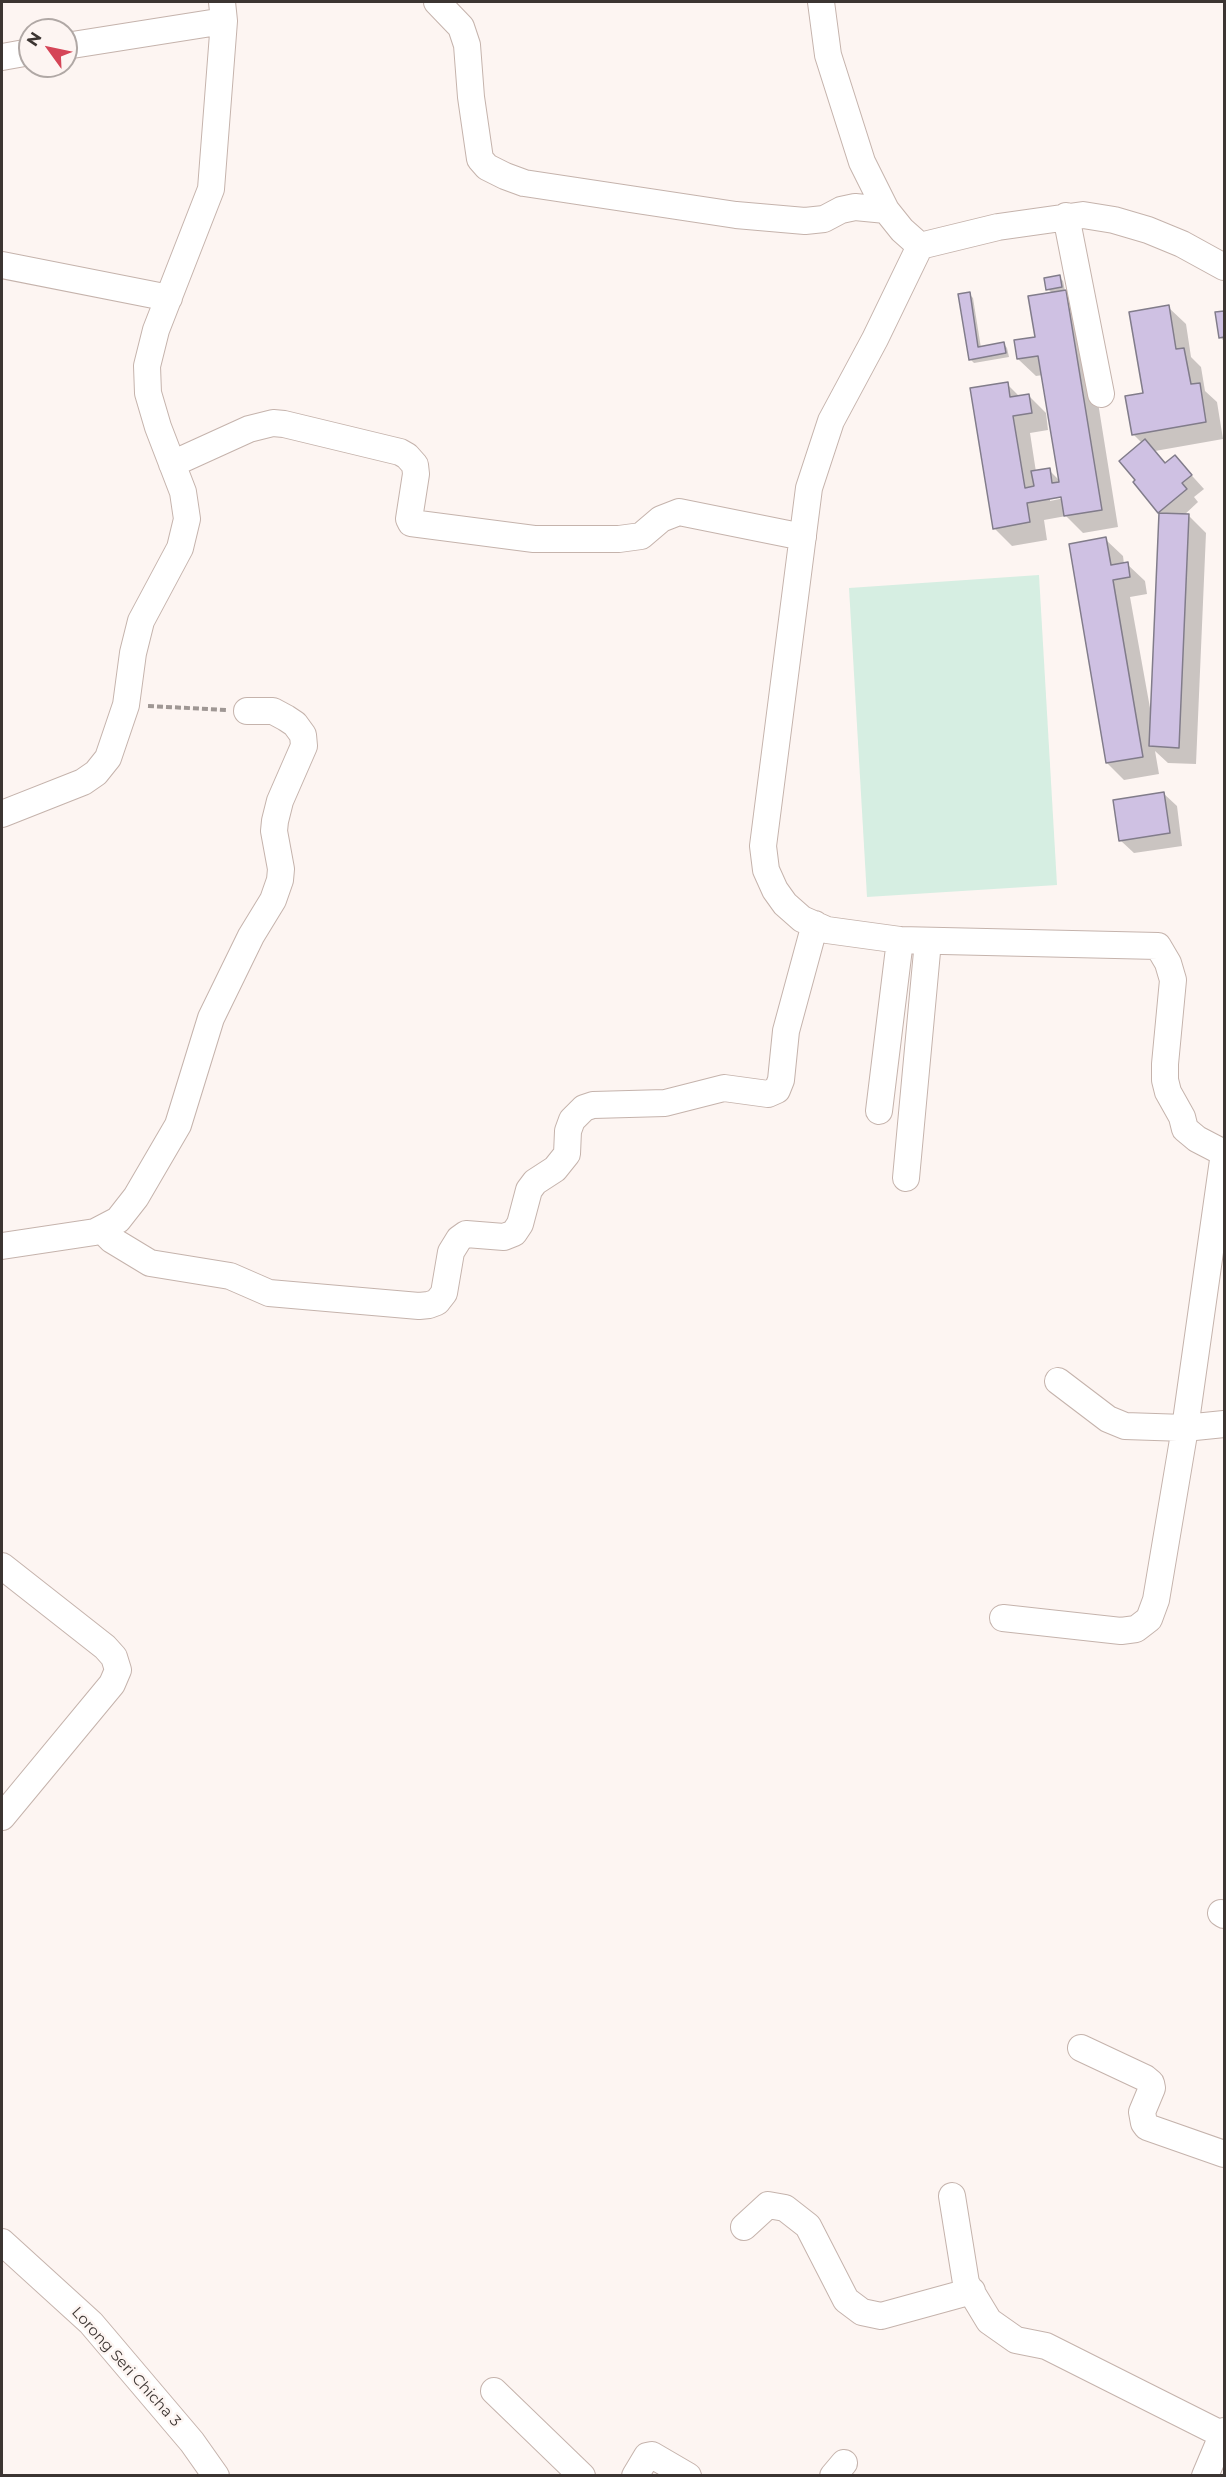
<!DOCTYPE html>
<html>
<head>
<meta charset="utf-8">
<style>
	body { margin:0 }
	#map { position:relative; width:1226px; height:2477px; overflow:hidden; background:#fdf5f2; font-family:Montserrat,sans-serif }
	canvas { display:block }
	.frame { position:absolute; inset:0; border:3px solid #3c3532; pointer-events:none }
	.north { position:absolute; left:18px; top:18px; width:60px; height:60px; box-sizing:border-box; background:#fdf5f2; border:2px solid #b0a8a5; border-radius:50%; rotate:303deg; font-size:16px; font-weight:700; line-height:24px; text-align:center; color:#3c3532 }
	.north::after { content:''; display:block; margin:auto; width:21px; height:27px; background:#d54557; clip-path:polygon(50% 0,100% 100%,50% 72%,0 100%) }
</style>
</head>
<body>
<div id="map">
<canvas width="1226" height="2477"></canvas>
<div class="frame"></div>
<div class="north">N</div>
</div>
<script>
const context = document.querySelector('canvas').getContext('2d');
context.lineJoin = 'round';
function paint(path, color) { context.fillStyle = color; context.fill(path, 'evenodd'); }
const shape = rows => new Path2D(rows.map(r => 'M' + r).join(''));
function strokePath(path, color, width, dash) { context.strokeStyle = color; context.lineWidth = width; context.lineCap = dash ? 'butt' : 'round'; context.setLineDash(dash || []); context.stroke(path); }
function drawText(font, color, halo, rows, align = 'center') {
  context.font = font + ' Montserrat,sans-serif'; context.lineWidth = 5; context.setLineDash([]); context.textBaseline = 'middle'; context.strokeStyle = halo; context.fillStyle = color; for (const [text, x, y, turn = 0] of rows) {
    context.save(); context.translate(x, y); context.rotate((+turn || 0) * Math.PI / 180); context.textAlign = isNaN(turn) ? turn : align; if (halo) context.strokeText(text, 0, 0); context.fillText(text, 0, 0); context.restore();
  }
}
const green = shape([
	[1039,575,1057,885,867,897,849,588]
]);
const shadow = shape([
	[1059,277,1063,281,1065,291,1083,309,1118,527,1083,533,1066,516,1044,520,1047,540,1012,546,994,528,1007,384,1020,397,1028,395,1046,413,1048,430,1030,433,1036,472,1049,470,1060,481,1043,375,1036,376,1018,359,1037,338,1053,294,1048,289],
	[1068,494,1069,497,1050,501,1050,498],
	[969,294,973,298,981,348,1004,344,1007,348,1009,357,974,363,970,359],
	[1168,307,1186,324,1191,357,1201,367,1205,391,1217,402,1223,439,1155,451,1167,464,1175,457,1204,489,1194,497,1198,502,1183,516,1189,516,1206,533,1196,764,1168,763,1155,751,1159,774,1124,780,1107,763,1105,539,1123,556,1124,564,1127,564,1145,581,1147,594,1130,597,1152,719,1160,513,1135,483,1142,443,1133,434],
	[1224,312,1224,341,1220,337,1216,314],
	[1163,793,1177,806,1182,846,1134,853,1120,840]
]);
const building = shape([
	[1060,275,1062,287,1046,290,1044,278,1060,275],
	[1066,290,1102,510,1064,516,1061,497,1027,503,1030,522,993,529,970,388,1008,382,1010,397,1029,394,1032,413,1013,416,1025,488,1034,486,1031,471,1050,468,1052,483,1059,482,1038,356,1017,359,1014,340,1035,337,1028,296,1066,290],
	[970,292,978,347,1004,342,1006,353,969,360,958,294,970,292],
	[1169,305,1176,349,1184,348,1191,384,1200,383,1206,422,1132,435,1125,396,1143,393,1129,312,1169,305],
	[1224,311,1224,337,1219,338,1215,312,1224,311],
	[1145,439,1165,463,1175,455,1192,475,1182,483,1187,489,1158,513,1133,482,1135,480,1119,461,1145,439],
	[1159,513,1189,514,1179,748,1149,746,1159,513],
	[1106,537,1111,565,1128,562,1130,577,1113,580,1143,757,1106,763,1069,544,1106,537],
	[1164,792,1170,833,1119,841,1113,800,1164,792]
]);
const path = shape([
	[148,706,227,710]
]);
const minor = shape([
	[437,2,461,27,467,45,471,97,480,159,487,167,505,176,524,183,736,215,805,221,824,219,841,210,855,207,886,210],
	[821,2,828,55,862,162,886,210,902,230,920,246,998,227,1083,215,1114,220,1148,230,1182,244,1224,267],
	[66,46,224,21],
	[2,57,30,52],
	[1066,216,1101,394],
	[920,246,875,339,831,421,809,488,763,846,766,870,775,890,785,904,802,919,827,930,900,940,1158,946,1168,963,1173,980,1165,1064,1165,1080,1168,1092,1182,1117,1185,1129,1197,1139,1224,1153],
	[2,265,169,298],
	[172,464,249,429,273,423,284,424,400,452,407,456,415,465,416,474,409,519,411,523,534,539,619,539,641,536,661,519,679,512,803,537],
	[2,814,83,782,96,773,108,758,126,705,133,653,141,621,180,548,187,519,183,492,158,427,148,393,147,366,156,330,211,189,224,21,222,2],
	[879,1111,900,940],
	[906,1178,928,941],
	[101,1229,112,1240,150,1263,230,1276,269,1293,419,1306,429,1305,437,1302,444,1293,451,1252,459,1239,466,1234,504,1237,514,1233,520,1224,529,1190,535,1182,555,1169,567,1154,568,1131,572,1120,584,1108,593,1105,665,1103,724,1088,768,1094,777,1090,781,1080,786,1031,815,924],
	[2,1246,95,1232,118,1220,136,1197,178,1125,211,1018,251,936,273,900,280,880,281,869,274,831,275,821,280,801,304,746,303,735,295,724,286,718,273,711,247,711],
	[1058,1381,1108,1419,1125,1426,1185,1428,1224,1153],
	[2,1566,105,1647,114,1657,118,1670,112,1684,2,1817],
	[1003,1618,1121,1631,1136,1629,1149,1619,1156,1600,1185,1428,1224,1424],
	[1221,1913,1224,1915],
	[1081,2048,1145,2078,1151,2083,1152,2088,1142,2112,1144,2123,1147,2127,1224,2154],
	[952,2196,966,2283,989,2321,1016,2340,1046,2346,1223,2435],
	[744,2227,768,2205,785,2208,808,2226,846,2300,862,2312,881,2316,972,2291],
	[2,2242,91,2323,192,2442,216,2476],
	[494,2391,582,2476],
	[635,2476,647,2456,652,2455,688,2476],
	[833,2476,844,2463],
	[1205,2476,1224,2431]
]);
const streetNames = [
	["Lorong Seri Chicha 3",126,2367,48]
];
paint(green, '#d6eee2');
paint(shadow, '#0003');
paint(building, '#cfc1e3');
strokePath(building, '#817c8a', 1.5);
strokePath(minor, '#c5b3ac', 28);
strokePath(path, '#9f9794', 4, [6, 3]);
strokePath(minor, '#fff', 26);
drawText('15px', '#3c3532', '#fdf5f2', streetNames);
</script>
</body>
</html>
